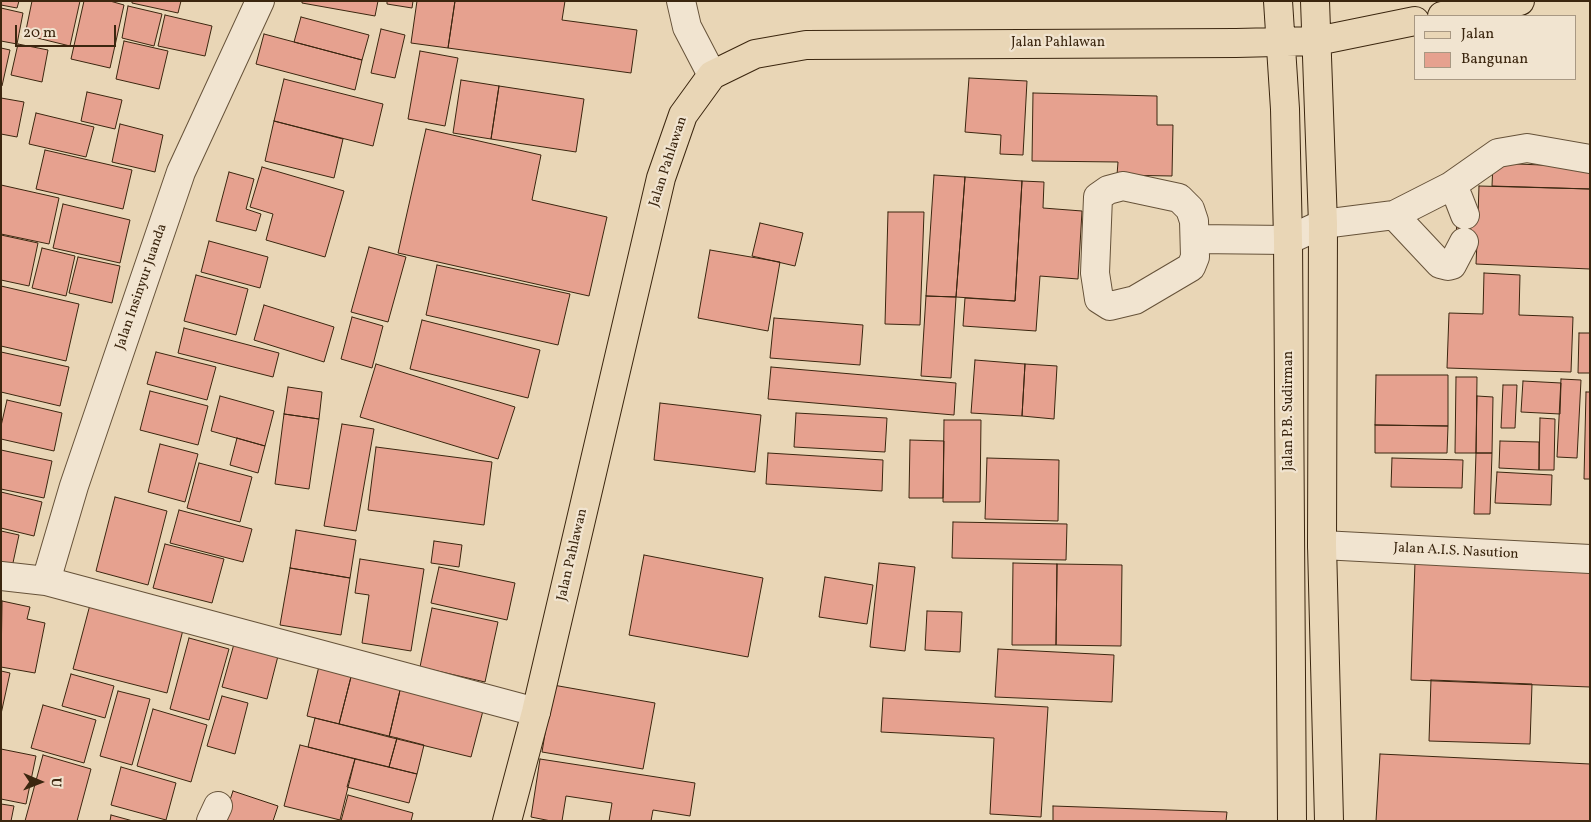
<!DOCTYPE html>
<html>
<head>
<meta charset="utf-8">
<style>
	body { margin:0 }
	#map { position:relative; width:1591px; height:822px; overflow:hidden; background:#e9d6b6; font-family:Vollkorn,serif }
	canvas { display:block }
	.frame { position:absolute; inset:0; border:2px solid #3b260f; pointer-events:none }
	.legend { position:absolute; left:1414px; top:15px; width:162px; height:65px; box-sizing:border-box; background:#f1e4d0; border:1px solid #a89883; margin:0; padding:6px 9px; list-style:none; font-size:15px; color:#3b260f }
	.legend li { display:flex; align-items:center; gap:10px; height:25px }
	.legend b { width:25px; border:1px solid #a89883 }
	.north { position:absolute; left:15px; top:757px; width:50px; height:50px; -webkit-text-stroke:4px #f1e4d0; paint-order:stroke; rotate:91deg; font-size:14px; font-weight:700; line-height:20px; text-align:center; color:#3b260f }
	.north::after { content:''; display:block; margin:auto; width:18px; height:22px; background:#3b260f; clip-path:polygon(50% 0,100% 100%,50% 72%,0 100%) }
	.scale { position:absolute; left:15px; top:25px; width:101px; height:22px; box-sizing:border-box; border:2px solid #3b260f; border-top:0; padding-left:6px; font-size:15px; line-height:18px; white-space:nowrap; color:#3b260f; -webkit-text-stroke:4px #f1e4d0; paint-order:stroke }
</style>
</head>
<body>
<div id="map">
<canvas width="1591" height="822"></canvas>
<div class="frame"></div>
<ul class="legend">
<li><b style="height:6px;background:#e9d6b6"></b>Jalan</li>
<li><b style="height:14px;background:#e6a18f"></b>Bangunan</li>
</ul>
<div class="north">U</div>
<div class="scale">20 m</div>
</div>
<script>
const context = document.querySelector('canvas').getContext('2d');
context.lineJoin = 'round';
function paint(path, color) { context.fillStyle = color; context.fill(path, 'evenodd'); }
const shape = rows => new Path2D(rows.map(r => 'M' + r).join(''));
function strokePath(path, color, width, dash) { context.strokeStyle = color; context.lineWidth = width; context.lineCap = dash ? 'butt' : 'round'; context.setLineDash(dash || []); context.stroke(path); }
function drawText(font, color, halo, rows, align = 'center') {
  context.font = font + ' Vollkorn,serif'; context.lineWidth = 4.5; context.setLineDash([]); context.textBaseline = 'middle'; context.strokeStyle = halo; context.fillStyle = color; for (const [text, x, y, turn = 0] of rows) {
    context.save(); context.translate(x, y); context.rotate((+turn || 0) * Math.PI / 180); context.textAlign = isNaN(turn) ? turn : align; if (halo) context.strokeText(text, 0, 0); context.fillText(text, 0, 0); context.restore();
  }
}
const building = shape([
	[1,1,19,1,17,8,1,5,1,1],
	[32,1,80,1,70,46,25,35,32,1],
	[84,1,110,1,124,5,110,68,71,59,84,1],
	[132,1,181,1,178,13,132,3,132,1],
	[302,1,378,1,375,16,302,3,302,1],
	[387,1,413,1,412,8,387,4,387,1],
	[417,1,455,1,448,48,411,43,417,1],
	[455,1,565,1,562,20,637,30,631,73,448,48,455,1],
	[128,6,162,14,154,46,122,38,128,6],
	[1,8,23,13,17,44,1,41,1,8],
	[165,15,212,26,205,56,158,46,165,15],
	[301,17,369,35,362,60,294,42,301,17],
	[381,29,405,35,395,78,371,73,381,29],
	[264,34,362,60,355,90,256,64,264,34],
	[124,41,168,51,159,89,116,79,124,41],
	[18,44,48,50,42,82,11,75,18,44],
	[1,48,10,50,2,86,1,86,1,48],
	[420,51,458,58,445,126,408,119,420,51],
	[969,78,1027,81,1023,155,1000,154,1001,135,965,132,969,78],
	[284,79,383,104,373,146,274,121,284,79],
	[461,80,499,86,491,139,453,133,461,80],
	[499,86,584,99,576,152,491,139,499,86],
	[87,92,122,100,115,129,81,121,87,92],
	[1033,93,1157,96,1157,125,1173,125,1172,176,1117,175,1118,162,1032,161,1033,93],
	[1,98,24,102,17,137,1,134,1,98],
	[36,113,94,127,86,157,29,144,36,113],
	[274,121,343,139,334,178,265,161,274,121],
	[120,124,163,135,155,172,112,162,120,124],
	[426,129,541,155,532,200,607,217,589,296,398,253,426,129],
	[45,150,132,170,123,209,36,189,45,150],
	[1493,163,1590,167,1590,189,1492,186,1493,163],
	[262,167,344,191,325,257,266,240,273,214,250,207,262,167],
	[229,172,254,179,246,209,261,214,256,231,216,221,229,172],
	[934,175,965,177,956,297,926,296,934,175],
	[965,177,1022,181,1015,301,956,297,965,177],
	[1022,181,1044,182,1043,208,1082,211,1078,279,1040,276,1036,331,963,326,965,298,1015,301,1022,181],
	[1,185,59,198,49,244,1,234,1,185],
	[1479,186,1590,189,1590,269,1476,264,1477,242,1456,241,1457,215,1478,216,1479,186],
	[63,204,130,220,120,263,53,248,63,204],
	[888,212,924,212,920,325,885,324,888,212],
	[760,223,803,233,795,266,752,256,760,223],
	[1,235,38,243,29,286,1,280,1,235],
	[209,241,268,257,260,288,201,272,209,241],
	[369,247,406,257,388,322,351,312,369,247],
	[42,248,75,256,66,296,32,288,42,248],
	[710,250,780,262,768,331,698,318,710,250],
	[78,257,120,266,112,303,69,293,78,257],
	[437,265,570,294,558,345,426,315,437,265],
	[1484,273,1520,275,1519,315,1573,317,1571,372,1447,368,1449,313,1483,314,1484,273],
	[196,275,248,289,236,335,184,321,196,275],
	[1,286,79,304,66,361,1,346,1,286],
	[926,296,956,297,951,378,921,376,926,296],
	[264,305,334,327,324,362,254,340,264,305],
	[352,317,383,326,372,368,341,359,352,317],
	[774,318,863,325,860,365,770,358,774,318],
	[422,320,540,350,528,398,410,369,422,320],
	[184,328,279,353,273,377,178,353,184,328],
	[1579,333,1590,333,1590,373,1578,373,1579,333],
	[1,352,69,367,60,406,1,392,1,352],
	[156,352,216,367,207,400,147,384,156,352],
	[975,360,1025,364,1022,416,971,413,975,360],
	[376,364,515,407,498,459,360,417,376,364],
	[1025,364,1057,366,1054,419,1022,416,1025,364],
	[771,367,956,383,954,415,768,399,771,367],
	[1376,375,1448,375,1448,426,1375,425,1376,375],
	[1456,377,1477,377,1476,453,1455,453,1456,377],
	[1561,379,1581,380,1577,458,1557,457,1561,379],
	[1523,381,1561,383,1560,414,1521,412,1523,381],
	[1503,385,1517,385,1515,428,1501,428,1503,385],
	[288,387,322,392,319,419,284,414,288,387],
	[150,391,208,406,198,445,140,430,150,391],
	[1586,392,1590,392,1590,479,1584,479,1586,392],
	[220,396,274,411,265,446,211,431,220,396],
	[1477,396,1493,397,1492,453,1476,453,1477,396],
	[7,400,62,413,54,451,1,439,1,426,7,400],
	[660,403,761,415,755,472,654,460,660,403],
	[796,413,887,418,885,452,794,447,796,413],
	[284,414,319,419,309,489,275,484,284,414],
	[1540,418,1555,419,1554,470,1539,470,1540,418],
	[944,420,981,420,980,502,943,502,944,420],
	[342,424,374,429,356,531,324,526,342,424],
	[1375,425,1448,426,1447,453,1375,453,1375,425],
	[237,438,265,446,258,473,230,465,237,438],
	[910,440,944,441,943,498,909,498,910,440],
	[1500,441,1539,442,1539,470,1499,468,1500,441],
	[160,444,198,454,185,502,148,492,160,444],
	[376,447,492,462,484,525,368,510,376,447],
	[1,450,52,461,44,498,1,489,1,450],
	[768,453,883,460,882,491,766,484,768,453],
	[1476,453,1492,453,1490,514,1474,514,1476,453],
	[987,458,1059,460,1058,521,985,519,987,458],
	[1392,458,1463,460,1462,488,1391,487,1392,458],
	[199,463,252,477,240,522,187,508,199,463],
	[1497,472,1552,475,1551,505,1495,503,1497,472],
	[1,492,42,502,34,536,1,528,1,492],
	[115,497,167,511,148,585,96,571,115,497],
	[179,510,252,529,243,562,170,543,179,510],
	[953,522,1067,524,1066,560,952,558,953,522],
	[296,530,356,540,350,578,290,568,296,530],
	[1,531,19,535,11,572,1,570,1,531],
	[434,541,462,545,459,567,431,563,434,541],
	[165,544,224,559,212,603,153,588,165,544],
	[644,555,763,578,748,657,629,635,644,555],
	[360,559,424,569,411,651,362,643,369,595,355,593,360,559],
	[1415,562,1590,568,1590,687,1411,680,1415,562],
	[879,563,915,567,905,651,870,647,879,563],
	[1013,563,1057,564,1056,645,1012,645,1013,563],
	[1057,564,1122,565,1121,646,1056,645,1057,564],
	[439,567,515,583,507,620,431,603,439,567],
	[290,568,350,578,341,635,280,625,290,568],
	[825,577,873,585,867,624,819,617,825,577],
	[2,601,30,607,27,619,45,623,35,673,1,667,2,601],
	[91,601,184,626,167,693,73,669,91,601],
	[432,608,498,622,485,682,420,667,432,608],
	[927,611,962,612,960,652,925,650,927,611],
	[189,638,229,649,209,720,170,709,189,638],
	[234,644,278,656,267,699,222,687,234,644],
	[998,649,1114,655,1112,702,995,697,998,649],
	[320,662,353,669,339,724,307,716,320,662],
	[353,669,402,682,389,737,339,724,353,669],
	[1,671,10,673,1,714,1,671],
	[71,674,114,686,105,718,62,706,71,674],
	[1431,680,1532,684,1530,744,1429,741,1431,680],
	[402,682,485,703,471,757,389,737,402,682],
	[553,685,655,703,643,769,542,752,553,685],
	[118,691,150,699,132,765,100,756,118,691],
	[222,696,248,703,235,754,207,746,222,696],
	[883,698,1048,707,1041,817,990,814,994,738,881,732,883,698],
	[43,705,96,720,84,763,31,748,43,705],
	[153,709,207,725,191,782,137,766,153,709],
	[315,718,397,738,389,767,308,747,315,718],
	[397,738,424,745,417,774,389,767,397,738],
	[300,745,355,759,340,820,284,806,300,745],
	[1,749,36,756,26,804,1,799,1,749],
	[1380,754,1590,764,1590,821,1376,821,1380,754],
	[43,755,91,769,77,821,25,821,43,755],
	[355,759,417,774,409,803,347,787,355,759],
	[540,759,695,783,690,816,653,810,651,821,609,821,612,803,566,796,562,821,551,821,531,817,540,759],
	[121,767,176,783,166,820,111,805,121,767],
	[233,791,278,806,273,821,223,821,233,791],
	[348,795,413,813,411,821,341,821,348,795],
	[1,804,14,806,11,821,1,821,1,804],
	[1053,806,1227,812,1226,821,1053,821,1053,806],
	[111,815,133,821,110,821,111,815]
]);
const minor = shape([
	[681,1,687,27,712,75],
	[1123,186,1179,198,1190,209,1194,221,1195,257,1191,267,1135,300,1110,306,1099,299,1095,273,1098,197,1108,190,1123,186],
	[1451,186,1458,197,1465,215],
	[1394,215,1440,264,1448,266,1452,265,1464,242],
	[1195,239,1288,240,1323,224,1394,215,1451,186,1498,153,1527,148,1590,159],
	[1322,545,1590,559],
	[1,576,46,581,536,712],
	[46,581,74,486,181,172,260,1],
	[211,821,218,806]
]);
const major = shape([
	[1278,1,1285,109,1288,240,1292,821],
	[1315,1,1323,224,1322,545,1329,821],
	[1442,16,1520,1],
	[507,821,536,712,661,178,683,115,712,75,755,54,806,45,1236,43,1317,41,1415,21]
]);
const streetNames = [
	["Jalan Pahlawan",1058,43],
	["Jalan Pahlawan",669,162,-72],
	["Jalan Insinyur Juanda",142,287,-71],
	["Jalan P.B. Sudirman",1289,411,-90],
	["Jalan A.I.S. Nasution",1456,552,3],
	["Jalan Pahlawan",573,555,-77]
];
paint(building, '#e6a18f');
strokePath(building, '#3b260f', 1);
strokePath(minor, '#665239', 30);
strokePath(major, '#3b260f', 30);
strokePath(minor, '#f1e4d0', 28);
strokePath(major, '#e9d6b6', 28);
drawText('14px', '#3b260f', '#f1e4d0', streetNames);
</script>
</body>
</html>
